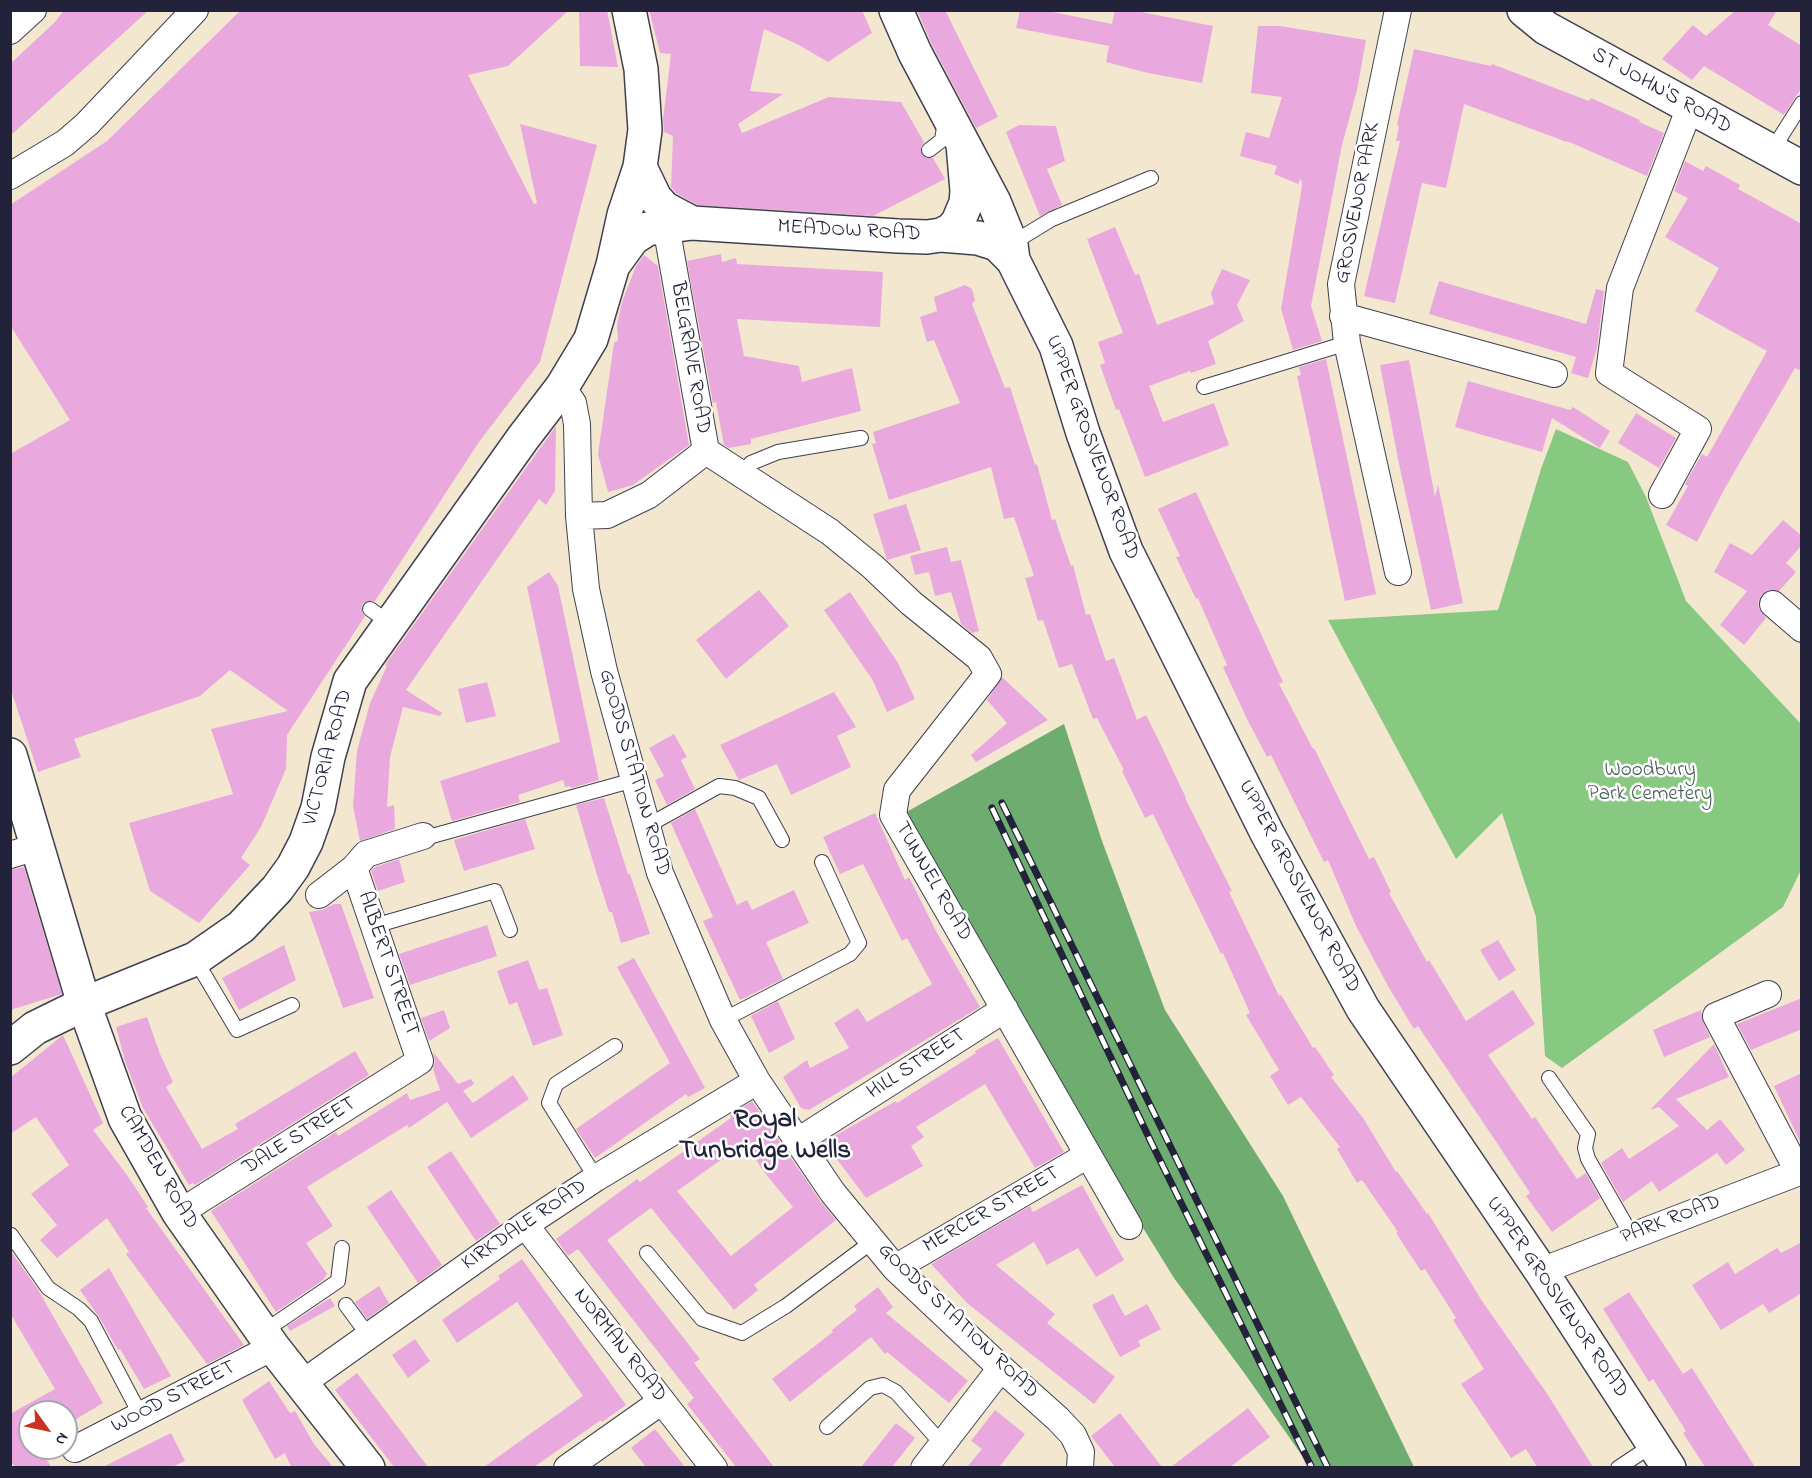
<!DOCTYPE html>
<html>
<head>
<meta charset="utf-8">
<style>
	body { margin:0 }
	#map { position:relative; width:1812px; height:1478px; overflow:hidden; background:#f3e7cf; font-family:"Indie Flower",sans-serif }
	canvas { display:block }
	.frame { position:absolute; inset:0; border:12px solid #22223b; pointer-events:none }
	.north { position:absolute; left:18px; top:1400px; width:60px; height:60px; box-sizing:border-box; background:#fff; border:2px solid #a7a7b1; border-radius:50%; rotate:123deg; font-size:16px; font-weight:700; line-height:24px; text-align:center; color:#22223b }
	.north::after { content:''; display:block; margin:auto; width:21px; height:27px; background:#c8321e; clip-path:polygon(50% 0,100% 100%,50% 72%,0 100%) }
</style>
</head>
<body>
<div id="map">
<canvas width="1812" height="1478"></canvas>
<div class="frame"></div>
<div class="north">N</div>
</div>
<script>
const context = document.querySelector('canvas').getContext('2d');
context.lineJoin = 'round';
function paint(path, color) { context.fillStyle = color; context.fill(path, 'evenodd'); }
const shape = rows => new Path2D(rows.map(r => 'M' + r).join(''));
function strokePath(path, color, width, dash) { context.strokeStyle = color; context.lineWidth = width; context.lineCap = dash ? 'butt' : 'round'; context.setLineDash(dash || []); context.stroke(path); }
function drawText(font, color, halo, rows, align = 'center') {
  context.font = font + ' "Indie Flower",sans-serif'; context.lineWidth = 5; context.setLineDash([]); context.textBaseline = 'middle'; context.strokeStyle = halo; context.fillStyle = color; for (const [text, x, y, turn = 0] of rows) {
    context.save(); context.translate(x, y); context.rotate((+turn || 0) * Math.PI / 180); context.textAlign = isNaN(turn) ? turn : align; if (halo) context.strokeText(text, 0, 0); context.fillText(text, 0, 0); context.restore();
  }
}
const green = shape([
	[1556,429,1628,462,1646,497,1686,601,1802,725,1801,870,1783,907,1562,1068,1545,1056,1536,917,1502,813,1456,859,1328,620,1498,610,1541,469]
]);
const forest = shape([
	[1064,724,1102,841,1165,1010,1283,1196,1414,1467,1310,1467,1245,1374,1174,1278,1096,1152,901,815]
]);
const building = shape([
	[64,10,149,10,10,136,10,64,55,22],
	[241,10,569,10,508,66,468,75,534,204,537,203,520,124,597,145,540,362,479,442,375,601,367,601,362,604,362,612,365,616,287,735,286,769,261,827,241,858,250,865,199,923,150,891,129,823,233,794,211,729,288,711,230,670,200,696,74,739,81,757,38,772,10,687,10,454,70,420,10,325,10,205,107,141],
	[579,10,607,10,618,67,580,66],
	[649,10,862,10,872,33,828,62,797,44,764,29,750,91,783,94,738,124,742,133,829,97,901,102,924,142,921,147,922,155,926,158,933,158,945,179,873,216,697,205,676,193,671,187,673,136,664,132,663,120,671,54,660,53],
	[917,10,945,10,998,117,976,128,932,45],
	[1020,10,1043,10,1112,24,1115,10,1131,10,1213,26,1202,83,1148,73,1106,62,1109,46,1016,28],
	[1736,10,1777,10,1768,25,1802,46,1802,87,1784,115,1704,66,1692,80,1662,59,1693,25,1706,36],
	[1258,26,1280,26,1366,40,1357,90,1342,145,1311,306,1322,341,1293,350,1281,309,1302,186,1301,178,1298,184,1274,174,1277,166,1240,156,1246,132,1269,138,1282,97,1251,93],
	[1414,49,1491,66,1492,64,1589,101,1591,98,1640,120,1639,122,1664,133,1647,176,1567,141,1567,142,1464,104,1446,188,1422,183,1395,303,1364,296,1400,141,1396,141,1399,126,1397,125],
	[1019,125,1056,126,1065,161,1047,169,1062,205,1040,216,1006,132],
	[1685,161,1703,171,1706,166,1740,185,1738,189,1802,224,1802,371,1795,368,1725,488,1697,542,1666,525,1688,486,1685,484,1702,454,1707,457,1767,351,1695,311,1719,268,1665,237,1688,198,1674,191],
	[1115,227,1135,275,1139,274,1157,325,1214,304,1211,293,1222,269,1250,280,1237,305,1244,321,1208,341,1216,364,1191,373,1190,371,1149,386,1163,422,1214,403,1229,445,1145,477,1119,409,1116,410,1100,365,1105,363,1098,342,1123,333,1087,239],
	[721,254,722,262,736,258,737,264,883,272,880,327,737,319,744,356,799,366,802,382,852,368,861,411,751,439,751,444,729,448,724,445,716,402,713,403,687,261],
	[644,255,658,266,689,445,633,485,608,492,598,454,614,343,618,340,617,325,622,302,636,266],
	[1439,281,1586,324,1596,289,1604,291,1597,348,1588,378,1571,373,1576,357,1429,314],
	[965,285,972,289,975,300,972,304,1005,388,1010,387,1035,465,1037,464,1052,520,1055,519,1071,566,1073,565,1086,615,1090,614,1106,661,1114,658,1137,720,1146,715,1159,741,1186,798,1185,798,1232,891,1229,892,1279,996,1281,995,1313,1048,1315,1047,1334,1075,1331,1077,1363,1118,1396,1172,1397,1171,1427,1214,1428,1213,1482,1301,1548,1395,1593,1467,1537,1467,1526,1449,1511,1458,1461,1384,1484,1369,1453,1320,1456,1318,1425,1269,1421,1271,1396,1233,1398,1232,1362,1180,1357,1183,1337,1149,1340,1147,1301,1097,1288,1105,1270,1076,1279,1070,1246,1015,1250,1013,1223,953,1221,954,1153,814,1145,818,1122,771,1124,770,1097,718,1093,719,1072,664,1059,668,1043,620,1038,621,1025,578,1034,576,1014,517,1004,519,991,467,889,500,872,444,876,443,873,432,960,403,934,340,927,342,920,317,937,311,934,297],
	[1326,359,1376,594,1345,601,1297,376,1301,375,1299,367],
	[1409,360,1435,497,1438,485,1463,603,1431,610,1399,464,1380,365],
	[1468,381,1570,410,1573,407,1610,431,1600,448,1552,418,1542,452,1455,427],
	[1636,413,1676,438,1659,468,1618,443],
	[556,426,555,491,546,505,539,499,406,690,442,713,440,716,403,707,390,757,387,807,394,805,395,829,360,841,353,806,357,751,370,703,387,666,385,665],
	[1196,492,1283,682,1279,684,1313,749,1314,748,1369,859,1374,857,1391,892,1389,893,1427,962,1429,960,1466,1021,1513,990,1535,1024,1488,1055,1532,1119,1535,1117,1577,1179,1586,1173,1600,1198,1552,1232,1526,1196,1530,1193,1497,1143,1418,1026,1414,1029,1388,986,1356,926,1328,860,1324,862,1271,755,1267,757,1247,719,1223,667,1227,665,1198,598,1196,599,1176,557,1180,556,1158,509],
	[906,504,921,550,887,560,873,514],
	[1783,520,1802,536,1802,545,1786,563,1796,572,1779,591,1769,590,1761,595,1758,602,1759,608,1766,618,1744,645,1720,625,1747,591,1714,572,1730,543,1752,555],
	[947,547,951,562,961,560,979,631,972,633,961,624,951,592,935,596,929,572,915,575,910,556],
	[549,572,558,586,599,780,571,788,570,786,565,787,563,780,518,795,520,802,452,821,440,781,560,742,527,587],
	[759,590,789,626,726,679,696,640],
	[850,592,898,663,915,699,887,712,872,679,824,610],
	[1002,677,1048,720,976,762,971,755,1007,723,987,700],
	[487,682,496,716,466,723,458,689],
	[834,692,856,727,837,736,851,767,791,795,777,764,739,780,720,745],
	[674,734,687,757,681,760,695,789,667,805,655,780,664,776,649,748],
	[604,798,628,874,630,874,650,934,621,943,612,912,609,912,597,875,576,805],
	[695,809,737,905,747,900,752,910,794,890,809,923,766,942,783,979,740,1000,703,921,713,917,671,823],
	[875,813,905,880,909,877,936,931,980,1007,809,1110,801,1108,783,1077,807,1060,810,1068,849,1048,834,1023,858,1008,867,1022,932,984,907,938,902,941,863,864,840,874,823,837],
	[525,819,535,849,464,871,454,840],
	[399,859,405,882,378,891,371,871,375,867],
	[24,867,62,994,10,1010,10,870],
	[341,904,374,998,343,1008,309,912,322,910,334,904],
	[487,925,497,956,410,985,399,954],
	[1498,940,1516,970,1499,981,1480,950],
	[284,945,296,980,239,1010,222,978],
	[634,958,705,1088,688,1097,686,1094,595,1158,576,1129,670,1063,617,967],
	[528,960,539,990,547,988,563,1035,533,1046,517,1002,509,1005,497,971],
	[1802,998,1802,1029,1751,1050,1737,1024],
	[778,1001,795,1039,769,1053,751,1016],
	[444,1010,450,1028,429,1041,421,1018],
	[1701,1010,1703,1022,1710,1037,1664,1057,1653,1030],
	[147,1017,160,1054,173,1082,166,1087,202,1149,238,1129,235,1124,355,1051,369,1075,195,1185,193,1183,189,1185,143,1108,125,1061,116,1027],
	[63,1035,103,1123,93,1130,127,1175,148,1207,146,1208,244,1345,207,1364,126,1254,129,1252,107,1218,57,1258,40,1240,57,1225,31,1194,69,1165,36,1117,10,1134,10,1078],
	[998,1038,1064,1152,1035,1168,985,1084,916,1127,924,1137,911,1146,923,1166,866,1198,824,1142,896,1101,897,1103,976,1053,975,1051],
	[1714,1044,1729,1077,1676,1099,1707,1130,1720,1119,1745,1150,1726,1165,1717,1153,1659,1192,1652,1181,1623,1202,1601,1163,1622,1148,1629,1159,1679,1126,1659,1107,1650,1110],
	[433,1052,458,1084,471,1079,474,1084,463,1091,473,1103,513,1075,529,1099,471,1138,447,1102,409,1128,407,1125,307,1187,333,1226,306,1243,327,1274,323,1280,276,1312,211,1211,336,1132,338,1136,407,1093,410,1100,440,1090,433,1069,435,1062],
	[1802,1073,1802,1146,1774,1086],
	[752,1101,821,1202,836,1220,754,1285,758,1290,734,1310,651,1208,607,1240,700,1359,694,1363,774,1467,736,1467,687,1404,694,1398,578,1249,568,1256,556,1239,637,1179,640,1182,731,1118,730,1115],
	[745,1143,764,1172,793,1207,731,1256,677,1191],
	[451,1151,500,1224,476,1241,427,1167],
	[1082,1185,1124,1260,1096,1277,1078,1248,1047,1265,1034,1242,996,1265,1055,1314,1047,1323,1115,1377,1094,1404,967,1303,931,1264,1030,1206,1033,1212],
	[391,1190,442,1265,418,1283,367,1207],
	[1802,1242,1802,1293,1769,1313,1763,1304,1721,1330,1692,1285,1728,1262,1735,1274,1777,1248,1781,1253],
	[10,1250,37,1288,103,1403,73,1421,68,1412,30,1412,30,1448,40,1448,51,1467,15,1467,10,1460,10,1414,55,1389,10,1313],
	[522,1259,626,1405,602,1422,601,1420,534,1467,484,1467,583,1396,517,1302,457,1343,442,1320,500,1279,498,1276],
	[109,1268,171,1376,144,1389,120,1349,118,1350,99,1317,80,1290],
	[379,1286,389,1303,367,1319,355,1302],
	[878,1287,893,1307,886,1313,968,1381,949,1403,887,1352,885,1354,871,1337,790,1402,772,1379,833,1332,832,1330,857,1310,854,1306],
	[1629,1292,1683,1374,1692,1368,1755,1467,1705,1467,1683,1433,1686,1431,1653,1379,1649,1382,1603,1309],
	[1113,1294,1125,1316,1147,1304,1161,1329,1138,1341,1141,1346,1120,1357,1092,1305],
	[330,1298,335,1306,290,1331,287,1326],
	[415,1339,430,1361,408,1378,392,1355],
	[357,1373,428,1467,394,1467,335,1390],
	[269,1381,290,1413,295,1411,314,1444,333,1467,291,1467,285,1453,275,1459,242,1400],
	[1248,1408,1270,1437,1230,1467,1171,1467],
	[995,1410,1025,1434,999,1467,967,1467,982,1449,971,1441],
	[1120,1413,1162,1467,1115,1467,1091,1436],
	[896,1423,915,1438,892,1467,861,1467],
	[655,1429,685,1467,646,1467,631,1448],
	[171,1433,185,1461,172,1467,103,1467]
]);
const lane = shape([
	[929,150,942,140,945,122],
	[1771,152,1802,103],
	[1011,244,1052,219,1151,178],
	[1204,387,1347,343],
	[741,474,751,463,778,452,861,438],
	[370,609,391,624],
	[647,826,719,786,735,788,759,798,782,840],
	[432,836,634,780],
	[374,926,495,891,510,930],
	[195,959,237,1030,292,1005],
	[723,1020,850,954,859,943,822,862],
	[1549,1078,1588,1134,1585,1148,1588,1159,1632,1236],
	[596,1178,549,1103,556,1084,615,1046],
	[11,1235,48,1288,79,1309,91,1321,140,1414],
	[647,1253,702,1319,742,1333,786,1306,873,1241],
	[346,1305,368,1335],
	[263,1332,338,1281,342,1248],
	[827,1427,870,1388,883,1385,896,1392,942,1444],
	[1618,1468,1654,1444]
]);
const street = shape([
	[1398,10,1341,284,1347,343,1398,572],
	[10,31,33,10],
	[10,176,65,143,87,124,195,10],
	[666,226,706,451],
	[1343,316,1554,374],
	[562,387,573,403,577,424,579,516,586,589,604,671,660,873,723,1020,757,1081,833,1193,895,1268,1001,1368,1058,1419,1073,1435,1081,1452,1080,1468],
	[706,451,830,532,873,567,911,603,979,658,988,674,897,790,893,815,1129,1226],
	[1662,495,1698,429,1609,373,1620,288,1690,107],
	[579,516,607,515,649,495,706,451],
	[1773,604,1802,629],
	[10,855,36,847],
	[319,895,354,868,366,854,423,836],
	[1768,994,1716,1016,1799,1173],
	[798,1141,1005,1009],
	[179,1213,420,1061,354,868],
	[525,1225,714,1468],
	[895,1268,1088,1155],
	[1541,1271,1802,1171],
	[301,1384,525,1225,596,1178,757,1081],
	[75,1449,273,1347],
	[567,1468,662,1401],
	[924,1468,1001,1368]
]);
const secondary = shape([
	[896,10,915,53,994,202,1011,244,1013,260],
	[640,167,655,198,664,208,692,223],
	[941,235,978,238,997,244,1013,260,1056,346,1083,433,1126,551,1267,833,1363,1009,1541,1271,1669,1468],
	[614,264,633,238,647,229,692,223,898,236,927,237,941,235,951,230,958,222,966,203,967,191,963,144],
	[10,755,84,1004,125,1118,179,1213,273,1347,368,1468],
	[10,1048,35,1028,84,1004,195,959,241,927,277,889,293,867,306,842,318,808,328,757,350,681,523,438,562,387,591,339,613,265,624,215,640,167,645,130,641,69,629,10]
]);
const highway = shape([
	[1524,10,1546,28,1802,168]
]);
const rail = shape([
	[1002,803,1328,1468],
	[992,808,1152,1144,1312,1468]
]);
const streetNames = [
	["ST JOHN'S ROAD",1661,92,29],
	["GROSVENOR PARK",1359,203,-79],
	["MEADOW ROAD",849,232,3],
	["BELGRAVE ROAD",689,358,80],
	["UPPER GROSVENOR ROAD",1091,448,70],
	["VICTORIA ROAD",329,758,-75],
	["GOODS STATION ROAD",633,773,74],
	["TUNNEL ROAD",932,882,60],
	["UPPER GROSVENOR ROAD",1298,887,62],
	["ALBERT STREET",387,964,71],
	["HILL STREET",917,1065,-33],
	["DALE STREET",300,1137,-32],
	["CAMDEN ROAD",157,1168,60],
	["MERCER STREET",992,1211,-30],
	["PARK ROAD",1671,1221,-21],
	["KIRKDALE ROAD",525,1226,-34],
	["UPPER GROSVENOR ROAD",1556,1298,56],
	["GOODS STATION ROAD",957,1322,44],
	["NORMAN ROAD",619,1346,52],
	["WOOD STREET",174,1398,-27]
];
const parkNames = [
	["Woodbury",1650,772],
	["Park Cemetery",1650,796]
];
const districtNames = [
	["Royal",765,1122],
	["Tunbridge Wells",765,1153]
];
paint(green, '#88c981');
paint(forest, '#6ead6f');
paint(building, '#eaa9de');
strokePath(lane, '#414051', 16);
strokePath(street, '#414051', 28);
strokePath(secondary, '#414051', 36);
strokePath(highway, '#414051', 36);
strokePath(lane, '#fff', 14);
strokePath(street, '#fff', 26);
strokePath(secondary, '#fff', 33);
strokePath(highway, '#fff', 33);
strokePath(rail, '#22223b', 7);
strokePath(rail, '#fff', 4.5, [14]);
drawText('21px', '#22223b', '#fff', streetNames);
drawText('21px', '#465c54', '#fff', parkNames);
drawText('bold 27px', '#22223b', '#fff', districtNames);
</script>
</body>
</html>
